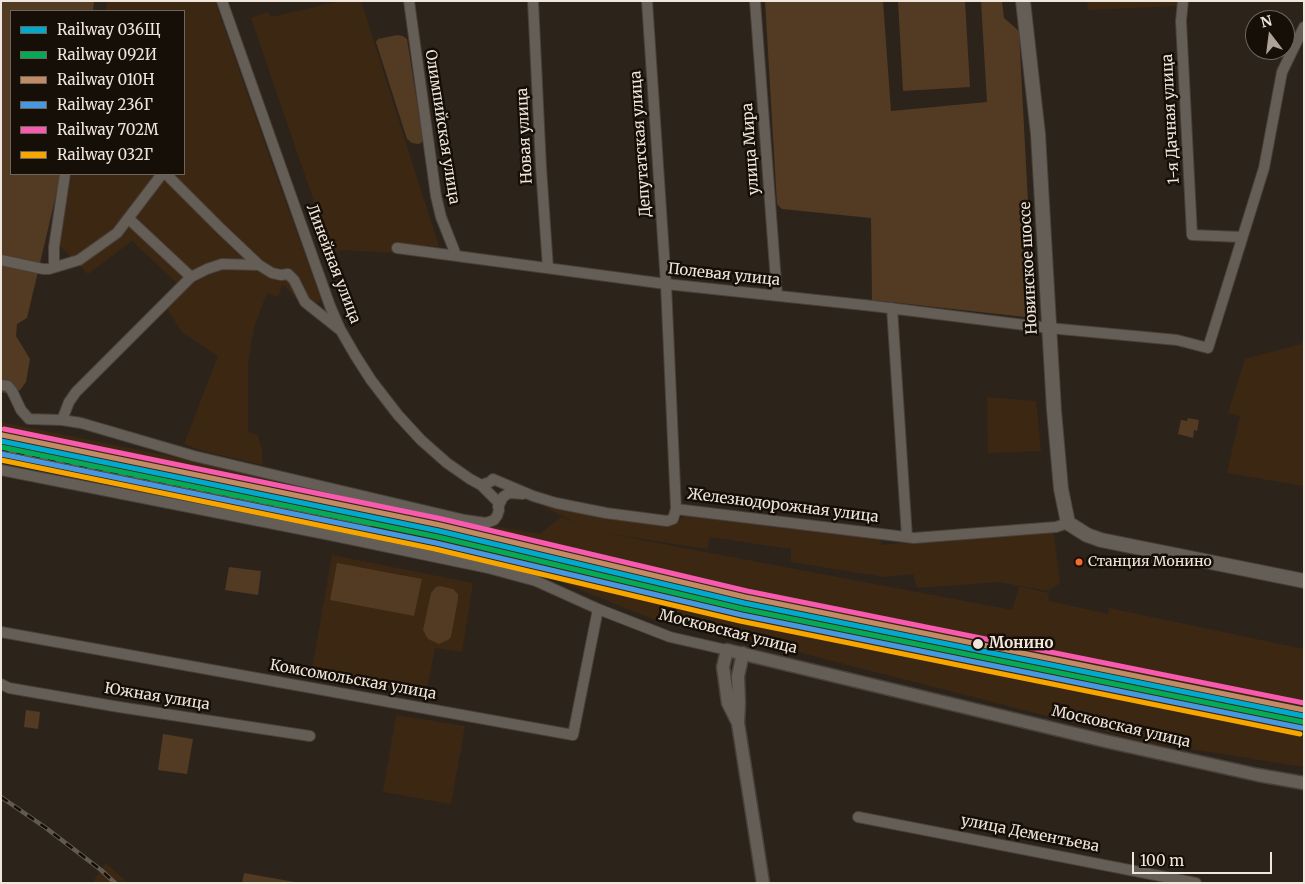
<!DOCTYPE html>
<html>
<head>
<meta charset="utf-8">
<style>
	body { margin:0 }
	#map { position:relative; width:1305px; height:884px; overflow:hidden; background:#2c241b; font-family:Merriweather,serif }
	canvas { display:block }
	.frame { position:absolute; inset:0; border:2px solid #f1e6dc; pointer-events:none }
	.legend { position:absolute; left:10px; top:10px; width:175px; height:165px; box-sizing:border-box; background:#160f08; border:1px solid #6e655d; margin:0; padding:6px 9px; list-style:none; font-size:15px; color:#f1e6dc }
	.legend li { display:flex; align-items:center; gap:10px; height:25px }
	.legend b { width:25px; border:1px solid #6e655d }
	.north { position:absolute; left:1245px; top:10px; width:50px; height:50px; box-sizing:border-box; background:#160f08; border:1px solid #6e655d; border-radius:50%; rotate:345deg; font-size:14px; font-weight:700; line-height:20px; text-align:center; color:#f1e6dc }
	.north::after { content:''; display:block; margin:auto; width:18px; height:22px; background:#aca298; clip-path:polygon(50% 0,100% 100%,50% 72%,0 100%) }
	.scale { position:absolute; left:1132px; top:852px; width:140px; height:22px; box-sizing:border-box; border:2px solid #f1e6dc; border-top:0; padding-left:6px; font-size:15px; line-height:18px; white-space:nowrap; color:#f1e6dc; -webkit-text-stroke:4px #160f08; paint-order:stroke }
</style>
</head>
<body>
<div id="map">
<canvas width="1305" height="884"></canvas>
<div class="frame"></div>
<ul class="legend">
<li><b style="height:6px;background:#00a9ce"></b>Railway 036Щ</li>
<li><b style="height:6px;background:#06aa56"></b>Railway 092И</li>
<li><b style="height:6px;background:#c18c65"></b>Railway 010Н</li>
<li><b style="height:6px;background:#4699e1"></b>Railway 236Г</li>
<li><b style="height:6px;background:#f75aaf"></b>Railway 702М</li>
<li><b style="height:6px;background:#f7a600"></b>Railway 032Г</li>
</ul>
<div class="north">N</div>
<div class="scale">100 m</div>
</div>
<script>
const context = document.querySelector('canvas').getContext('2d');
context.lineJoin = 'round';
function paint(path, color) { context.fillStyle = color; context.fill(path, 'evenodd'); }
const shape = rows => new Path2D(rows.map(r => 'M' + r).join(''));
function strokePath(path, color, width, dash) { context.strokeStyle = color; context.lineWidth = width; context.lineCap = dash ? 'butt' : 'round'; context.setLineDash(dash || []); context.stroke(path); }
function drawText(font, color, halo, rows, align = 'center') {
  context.font = font + ' Merriweather,serif'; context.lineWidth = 5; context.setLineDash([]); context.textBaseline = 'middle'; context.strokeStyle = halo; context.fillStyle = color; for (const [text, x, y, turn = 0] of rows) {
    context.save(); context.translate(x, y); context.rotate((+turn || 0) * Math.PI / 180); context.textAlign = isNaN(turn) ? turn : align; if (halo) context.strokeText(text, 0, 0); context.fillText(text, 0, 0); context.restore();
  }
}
const built = shape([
	[107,1,215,1,278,181,322,301,303,306,285,286,282,285,278,297,267,293,254,327,248,363,248,432,258,435,262,451,263,465,203,451,184,444,218,356,182,332,163,303,179,285,132,241,88,274,57,243,72,174,184,174,184,11,106,11],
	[341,1,361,1,439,247,398,243,396,253,342,250,332,254,251,18,267,12,271,17],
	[1087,1,1177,1,1177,6,1088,10],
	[1304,339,1304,486,1227,473,1240,416,1228,413,1245,359,1301,344],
	[987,397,1036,401,1041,451,988,453],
	[1,422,263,475,282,484,375,502,465,521,540,534,561,517,581,525,554,512,536,501,670,524,683,518,686,511,882,538,881,545,1053,529,1060,583,1049,591,998,582,917,588,913,574,884,577,791,562,791,549,710,537,707,549,605,533,1012,610,1019,586,1048,593,1049,601,1108,614,1109,608,1304,649,1304,767,1152,743,755,641,660,622,549,577,465,551,160,492,1,458],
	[332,555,473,583,462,652,435,648,426,695,311,675],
	[396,715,465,726,451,804,383,792],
	[106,863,128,883,92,883]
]);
const green = shape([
	[1,1,94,1,93,11,11,11,11,174,61,174,27,318,17,324,16,336,30,359,26,382,20,390,9,394,1,392],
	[765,1,883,1,891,111,987,102,981,1,1002,1,1004,18,1019,31,1034,318,872,300,871,218,782,209,777,204],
	[898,1,965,1,970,87,903,91],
	[397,35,403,36,407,39,423,140,421,143,418,144,412,143,407,139,376,42,378,39],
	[1188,418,1199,420,1197,431,1194,430,1193,438,1178,434,1181,420,1187,421],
	[337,563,422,579,414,616,330,600],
	[229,567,261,571,258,595,225,590],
	[440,586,453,589,458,594,458,599,451,637,448,640,439,644,428,639,423,630,431,593,436,587],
	[26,710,40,712,38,729,24,727],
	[163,734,193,739,187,774,158,770],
	[244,873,300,883,242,883]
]);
const minor = shape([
	[222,1,330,306,340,329,355,355,371,380,398,415,421,440,447,463,470,479,481,485,490,482,493,479,533,496,556,503,606,513,667,521,673,519,676,509,666,284,647,1],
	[409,1,436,196,441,217,456,255],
	[533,1,541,167,548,268],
	[755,1,777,295],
	[1183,1,1181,21,1192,235,1241,237],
	[166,174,221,229,259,265,272,273,281,275,288,274,294,280,305,302,339,329],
	[129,219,191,277],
	[397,248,666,284,873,306,1049,328,1177,340,1208,348,1264,168,1282,72,1304,27],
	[1,260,43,269,49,269,79,260,117,233,162,174],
	[54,267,54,247,65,174],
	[892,308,907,537],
	[1,385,8,386,12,391,21,410,29,419,62,420,81,423,194,456,465,520,486,523,494,520,497,516,499,510,498,502,481,485],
	[62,420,69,402,76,392,191,277,207,269,222,264,259,265],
	[1,470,330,535,488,568,536,581,598,609,670,637,727,650],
	[498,507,503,497,509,493,523,494],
	[676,509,914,538,1056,527,1068,523],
	[1,632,573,735,598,609],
	[1,684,9,688,119,707,310,736],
	[858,817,1196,883]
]);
const tertiary = shape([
	[743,653,738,676,739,703,738,723,763,883],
	[738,723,728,703,723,667,727,650,1105,741,1258,775,1304,783]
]);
const secondary = shape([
	[1023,1,1038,134,1054,410,1061,489,1068,523,1087,535,1101,540,1304,581]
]);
const rail = shape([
	[1,449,370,524],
	[1,797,46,828,101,870,115,883]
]);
const rail1 = shape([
	[1,441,439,531,744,603,1304,716]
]);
const rail2 = shape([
	[1,447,438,537,743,609,1303,722]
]);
const rail3 = shape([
	[2,435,440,525,745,597,1304,710]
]);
const rail4 = shape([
	[1,454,436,543,742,615,1302,728]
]);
const rail5 = shape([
	[4,429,442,519,747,591,1304,703]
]);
const rail6 = shape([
	[1,460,435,549,740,621,1300,734]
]);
const markers = [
	[1079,562,4.5,"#f36c2b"],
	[978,644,6,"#f1e6dc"]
];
const busNames = [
	["Станция Монино",1088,562]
];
const streetNames = [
	["1-я Дачная улица",1171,119,-93],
	["Олимпийская улица",442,127,81],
	["Новая улица",525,136,-93],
	["Депутатская улица",641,144,-94],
	["улица Мира",751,149,-94],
	["Линейная улица",333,264,69],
	["Новинское шоссе",1029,268,-93],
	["Полевая улица",724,275,6],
	["Железнодорожная улица",783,506,7],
	["Московская улица",728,632,14],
	["Комсомольская улица",353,680,10],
	["Южная улица",157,697,9],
	["Московская улица",1121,727,13],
	["улица Дементьева",1030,834,11]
];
const stopNames = [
	["Монино",989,644]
];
paint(built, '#3c2713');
paint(green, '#533a22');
strokePath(minor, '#48403a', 12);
strokePath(tertiary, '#48403a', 15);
strokePath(secondary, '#48403a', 16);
strokePath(minor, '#655e57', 10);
strokePath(tertiary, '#655e57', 12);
strokePath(secondary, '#655e57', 14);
strokePath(rail, '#615a52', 4.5);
strokePath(rail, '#160f08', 2.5, [8]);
strokePath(rail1, '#00a9ce', 5);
strokePath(rail2, '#06aa56', 5);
strokePath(rail3, '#c18c65', 5);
strokePath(rail4, '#4699e1', 5);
strokePath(rail5, '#f75aaf', 5);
strokePath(rail6, '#f7a600', 5);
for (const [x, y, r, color] of markers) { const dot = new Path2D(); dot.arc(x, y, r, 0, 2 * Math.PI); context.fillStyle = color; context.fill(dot); strokePath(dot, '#160f08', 2); }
drawText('14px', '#f1e6dc', '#160f08', busNames, 'left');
drawText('15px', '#f1e6dc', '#160f08', streetNames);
drawText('bold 15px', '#f1e6dc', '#160f08', stopNames, 'left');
</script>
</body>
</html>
